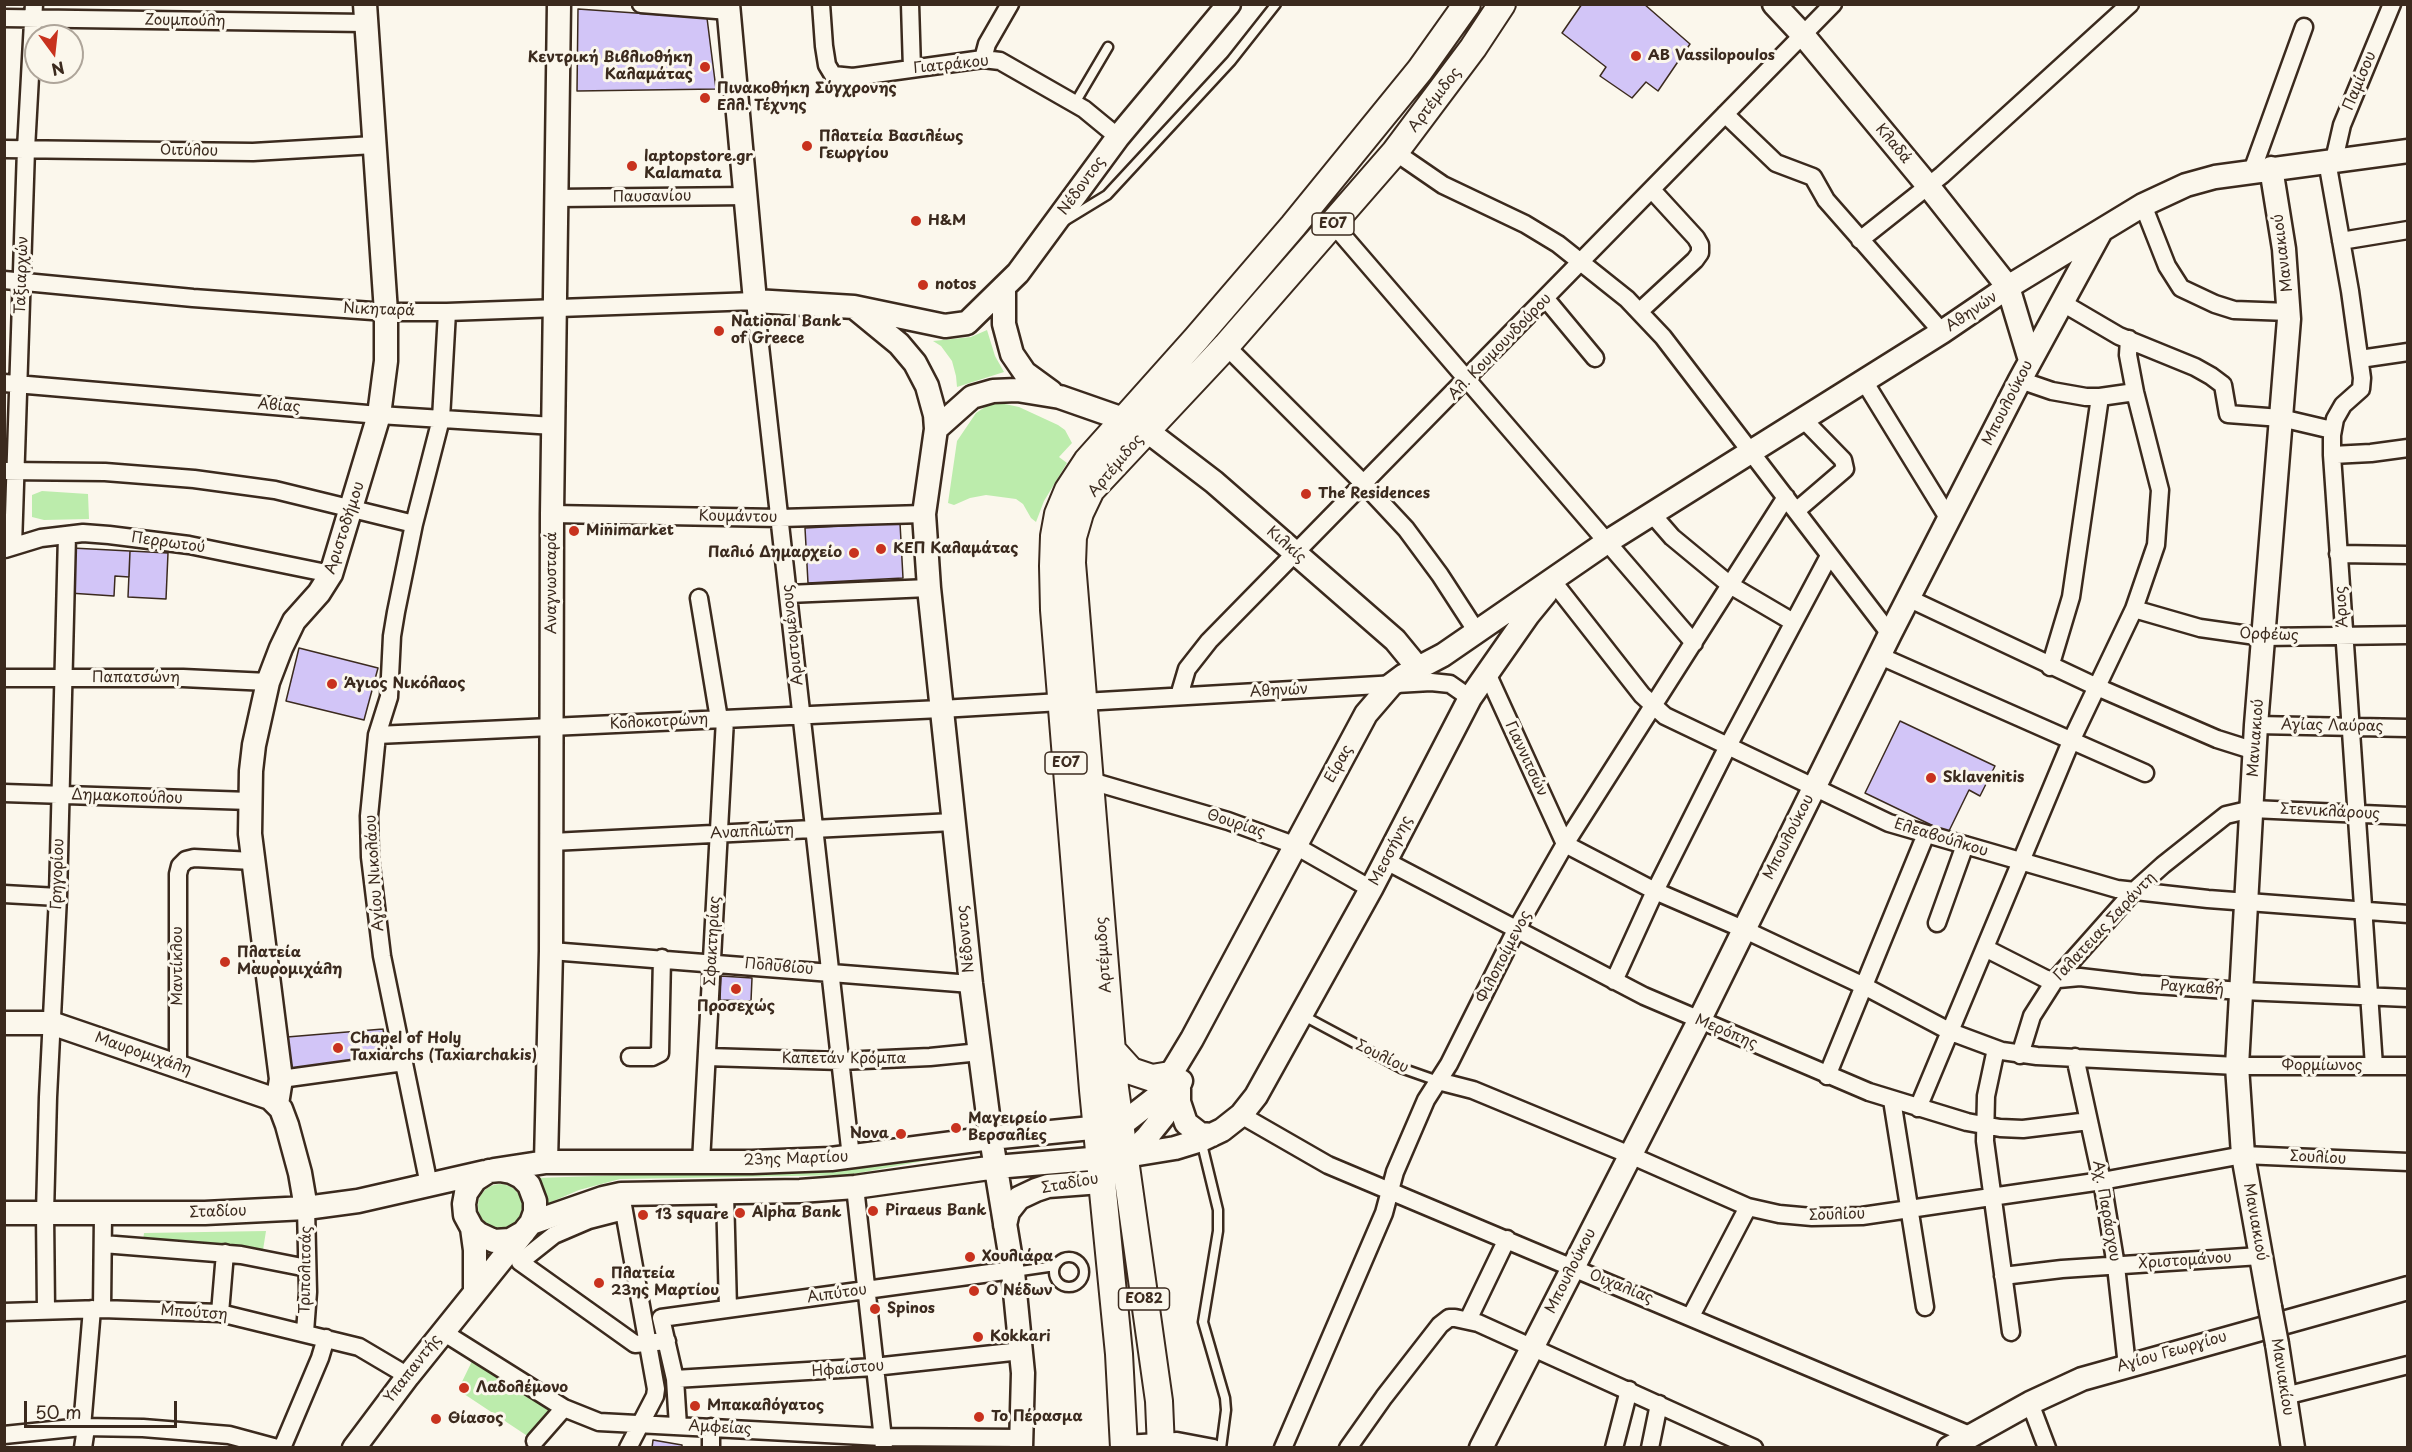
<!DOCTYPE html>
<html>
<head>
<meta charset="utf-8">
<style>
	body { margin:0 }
	#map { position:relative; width:2412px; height:1452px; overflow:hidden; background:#fbf7ec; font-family:"Playpen Sans",sans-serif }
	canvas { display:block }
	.frame { position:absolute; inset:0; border:6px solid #3b2a1e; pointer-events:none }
	.north { position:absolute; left:24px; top:24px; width:60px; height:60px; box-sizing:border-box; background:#fbf7ec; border:2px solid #aea59a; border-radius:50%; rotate:165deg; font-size:16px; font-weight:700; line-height:24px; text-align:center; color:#3b2a1e }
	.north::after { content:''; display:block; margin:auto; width:21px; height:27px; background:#c8321e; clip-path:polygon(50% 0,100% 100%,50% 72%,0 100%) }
	.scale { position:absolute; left:24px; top:1401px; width:153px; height:27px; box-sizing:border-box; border:3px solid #3b2a1e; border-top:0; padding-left:8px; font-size:18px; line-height:21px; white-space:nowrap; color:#3b2a1e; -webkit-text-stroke:4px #fbf7ec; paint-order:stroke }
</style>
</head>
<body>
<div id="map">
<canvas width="2412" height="1452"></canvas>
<div class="frame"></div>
<div class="north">N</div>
<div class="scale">50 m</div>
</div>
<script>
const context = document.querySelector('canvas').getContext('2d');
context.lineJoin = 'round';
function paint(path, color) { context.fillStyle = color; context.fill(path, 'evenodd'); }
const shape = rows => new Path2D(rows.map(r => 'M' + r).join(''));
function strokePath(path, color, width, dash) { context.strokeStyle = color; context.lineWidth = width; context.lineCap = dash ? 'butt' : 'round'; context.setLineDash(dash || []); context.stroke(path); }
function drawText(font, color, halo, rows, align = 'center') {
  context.font = font + ' "Playpen Sans",sans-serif'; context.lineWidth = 6; context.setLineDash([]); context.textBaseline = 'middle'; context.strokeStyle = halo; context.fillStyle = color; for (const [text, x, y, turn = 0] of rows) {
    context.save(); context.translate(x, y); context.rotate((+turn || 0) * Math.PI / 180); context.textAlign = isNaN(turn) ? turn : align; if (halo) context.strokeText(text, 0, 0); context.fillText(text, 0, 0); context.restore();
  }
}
const green = shape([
	[987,330,995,356,1004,372,957,387,956,376,952,361,941,346,933,341,971,337],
	[1000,403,1019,407,1058,425,1065,430,1072,443,1059,457,1067,463,1044,501,1036,522,1031,518,1023,504,1016,499,986,495,970,498,954,505,948,503,957,441,976,413,988,405],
	[42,491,88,494,89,519,44,520,32,517,32,495],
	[949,1152,950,1156,848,1175,620,1179,579,1190,542,1206,536,1178,807,1169],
	'478 1206a22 22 0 1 1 44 0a22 22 0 1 1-44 0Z',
	[266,1231,263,1250,143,1240,144,1233],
	[475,1355,564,1408,535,1441,458,1390]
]);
const building = shape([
	[1582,4,1644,4,1690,44,1658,91,1646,82,1632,98,1600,76,1606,67,1562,33,1582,4],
	[578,9,707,18,716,89,577,91,578,9],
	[900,523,903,578,808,583,805,528,900,523],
	[72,548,130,551,129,577,115,576,114,596,69,593,72,548],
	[130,551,168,553,166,599,128,597,130,551],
	[299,648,378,668,364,720,286,701,299,648],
	[1900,721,1995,766,1980,796,1969,790,1948,833,1865,793,1900,721],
	[721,976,752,978,751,1001,720,1000,721,976],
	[383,1029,388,1060,297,1072,292,1068,287,1037,383,1029],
	[653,1440,682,1445,682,1448,652,1448,653,1440]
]);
const lane = shape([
	[1075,103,1108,47],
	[1066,220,1107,195,1231,61,1276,4],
	[1302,1015,1401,1068,1438,1081],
	[1201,1140,1218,1210,1218,1231,1203,1322,1225,1398,1226,1410,1221,1448],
	'1054 1272a15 15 0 1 1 30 0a15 15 0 1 1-30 0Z',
	[1014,1272,1055,1266]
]);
const street = shape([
	[641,4,729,11],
	[821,4,824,46,827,65,833,75,853,77,983,59,1000,61,1084,109,1118,137],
	[910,4,912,69],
	[4,18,365,23],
	[983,59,987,44,1010,4],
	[1725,114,1776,163,1813,177,1826,200,1942,332],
	[4,149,253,152,374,145],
	[1395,152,1443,185,1525,224,1558,244,1627,299,1663,337,1890,634],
	[2334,160,2342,125,2392,4],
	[2327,161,2350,291,2362,378,2361,389,2343,405,2335,419,2332,435,2332,455,2374,1066],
	[2252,171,2304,27],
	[557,198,747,196],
	[2143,205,2167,266,2181,288,2215,304,2234,310,2289,312],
	[1333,224,1694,643],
	[1860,240,1942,175,2130,4],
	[2341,241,2408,230],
	[4,280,193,298,386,312,447,312,755,301,851,1157],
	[1546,299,1595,358],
	[2061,302,2119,336,2195,367,2211,376,2223,385,2228,414,2281,418,2332,430],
	[1640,311,1695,260,1700,253,1700,245,1696,238,1652,190],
	[1226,346,1364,484,1406,529,1440,575,1477,632],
	[2360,359,2408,352],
	[2020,380,2052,391,2086,397,2100,397,2135,392],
	[1864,381,1950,521],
	[4,383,379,415,554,426],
	[2332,455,2371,453,2408,448],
	[5,471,105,472,194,479,275,490,414,524],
	[1796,511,1845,469,1843,460,1803,419],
	[552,514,780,518,924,514],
	[1652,514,1672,537,1730,585,1793,622],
	[13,546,26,149,34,4],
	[5,549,41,538,83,533,109,535,189,545,331,574],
	[2338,554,2408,555],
	[1555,584,1642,695,1665,716,1889,823,2117,889,2208,899,2408,914],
	[788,594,929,588],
	[699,598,719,719],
	[1910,599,2097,687,2217,739,2255,751],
	[2134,609,2200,628,2263,637,2408,635],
	[1880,656,2145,773],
	[2050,667,2071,597,2100,397],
	[1487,673,1565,844,1655,891,1743,929,1864,986,1951,1032,2002,1051,2037,1056,2237,1066,2408,1066],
	[4,678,183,678,268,682],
	[1179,696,1187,669,1209,641,1833,4],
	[1083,702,1431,682,1450,684,1470,698],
	[2256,725,2408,728],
	[377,735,941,709,1061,702],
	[1091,781,1228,821,1294,845,1371,889],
	[4,793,250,801],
	[552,842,953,822],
	[1386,861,1644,996,1869,1092,1967,1122,2000,1128,2023,1129,2089,1121],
	[4,894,58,897],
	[1937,923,1965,845],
	[1985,948,2048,980,2080,977,2140,984,2242,991,2408,998],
	[551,951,971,984],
	[1614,981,1655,891,1728,746,1829,556],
	[1996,1049,1986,1096,1985,1141,2011,1332],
	[2020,1055,2032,1016,2055,980,2134,891,2163,865,2226,815,2252,809,2408,816],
	[630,1057,652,1057,660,1053,662,958],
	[707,1057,841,1061,930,1057,980,1052],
	[2075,1057,2102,1181,2116,1266,2127,1366],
	[178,1067,178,874,180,866,186,860,194,858,253,861],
	[1827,1076,1926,834],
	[281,1079,404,1062],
	[1438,1081,1473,1090,1630,1155,1748,1207,1779,1214,1812,1217,1862,1216,1991,1197,2102,1181,2243,1155,2408,1162],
	[1892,1100,1925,1307],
	[1918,1108,2072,739,2134,609,2156,545,2160,490,2135,392,2128,355,2129,339],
	[1241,1115,1328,1165,1972,1436],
	[701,1162,725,719],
	[429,1185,382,956,370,857,369,816,377,735,389,697,392,636,396,612,414,524,441,419,447,312],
	[855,1187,884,1448],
	[725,1193,728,1309],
	[622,1200,656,1389,655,1396,628,1448],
	[624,1211,589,1220,554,1235,520,1262,635,1344,667,1341],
	[103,1244,241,1255,307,1268],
	[2003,1276,2062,1269,2260,1256],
	[102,1309,103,1215],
	[46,1310,45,1213,48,1097,58,897,67,535],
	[4,1312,102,1309,220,1313,359,1347,408,1376],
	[220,1313,225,1253],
	[1691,1316,1748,1207],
	[1468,1320,1507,1239],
	[305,1332,308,1292,306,1208],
	[443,1332,564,1408,599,1422,882,1437,1022,1438],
	[675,1379,874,1367,1021,1351],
	[2285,1396,2408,1365],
	[2030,1403,2047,1448],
	[678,1426,675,1379,661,1318,1012,1270],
	[82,1427,92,1309],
	[4,1435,82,1427,143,1428,229,1435,277,1448],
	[535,1441,564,1408],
	[1124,1444,1177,1441,1214,1448],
	[83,1448,86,1428],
	[282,1448,320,1358,326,1338],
	[711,1448,711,1427],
	[1283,1448,1384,1213,1395,1172,1426,1100,1449,1064,1516,930,1565,844,1786,497],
	[1348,1448,1384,1397,1440,1325,1449,1318,1455,1318,1478,1323,1754,1448],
	[1614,1448,1629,1390],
	[1650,1448,1659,1404]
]);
const secondary = shape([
	[728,4,755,301,854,307,945,326,967,323,1018,273,1118,137,1229,4],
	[1774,4,1803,35,1929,187,2008,287,2030,360],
	[1004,288,1004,324,1012,354,1025,373,1051,392],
	[854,307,899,344,915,363,927,386,935,415,936,429,924,514,929,588,971,984,991,1138,1013,1272,1023,1373,1021,1448],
	[936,429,972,397,993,391,1017,390,1060,397,1123,419,1146,430,1214,482,1395,640,1418,668],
	[4,1023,51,1023,270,1098,281,1109,287,1125,300,1173,306,1208],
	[1179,1089,1179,1102,1186,1123,1200,1134,1212,1135],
	[277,1104,281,1079,250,834,251,771,254,745,268,682,281,648,294,621,319,593,331,574,379,415,386,361,386,312,365,4],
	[546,1162,551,951,552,514,559,4],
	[494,1170,546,1162,752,1162,831,1159,991,1138,1121,1125,1157,1097,1192,1039,1366,714,1391,685,1403,676,1443,655,1607,542,1942,332,2008,287,2143,205,2186,185,2215,177,2408,151],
	[4,1213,205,1213,306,1208,358,1201,485,1172],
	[531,1223,603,1198,621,1194,800,1191,855,1187,996,1167,1126,1156,1175,1148,1201,1140,1222,1130,1241,1115,1256,1096,1371,889,1470,698,1528,615,1546,593],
	[1005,1225,1008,1212,1019,1198,1036,1190,1048,1186,1101,1182,1147,1137,1163,1117,1181,1081],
	[472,1228,475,1250,475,1292],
	[2270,1307,2243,1155,2237,1066,2256,725,2289,319,2284,249,2271,168],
	[2277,1344,2293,1448],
	[354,1448,408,1376,531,1223,535,1212,535,1201,529,1185,521,1177,511,1172,500,1170,489,1171,475,1180,466,1193,464,1204,465,1215,472,1228,479,1234,494,1241,510,1240,524,1232],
	[1481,1448,1699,1021,1890,634,2020,380,2100,233],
	[1949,1448,2030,1403,2082,1379,2408,1288]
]);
const primary = shape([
	[1112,1050,1131,1071,1152,1078,1170,1075],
	[1124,1448,1119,1354,1093,1090,1054,610,1053,566,1054,536,1058,514,1068,490,1087,461,1196,339,1293,226,1420,70,1467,4],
	[1161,1448,1159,1401,1115,1088,1072,563,1073,537,1080,513,1091,490,1226,346,1395,152,1473,48,1502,4]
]);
const secondaryBridge = shape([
	[2270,1307,2277,1344]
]);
const markers = [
	[1636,56,6,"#c8321e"],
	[705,67,6,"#c8321e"],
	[705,98,6,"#c8321e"],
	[807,146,6,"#c8321e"],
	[632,166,6,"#c8321e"],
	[916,221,6,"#c8321e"],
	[923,285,6,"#c8321e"],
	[719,331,6,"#c8321e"],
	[1306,494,6,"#c8321e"],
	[574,531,6,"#c8321e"],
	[881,549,6,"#c8321e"],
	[854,553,6,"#c8321e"],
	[332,684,6,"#c8321e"],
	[1931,778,6,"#c8321e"],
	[225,962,6,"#c8321e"],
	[736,989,6,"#c8321e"],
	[338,1048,6,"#c8321e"],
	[956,1128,6,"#c8321e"],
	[901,1134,6,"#c8321e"],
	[873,1211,6,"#c8321e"],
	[740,1213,6,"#c8321e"],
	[643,1215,6,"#c8321e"],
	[970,1257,6,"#c8321e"],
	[599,1283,6,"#c8321e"],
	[974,1291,6,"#c8321e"],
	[875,1309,6,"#c8321e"],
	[978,1337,6,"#c8321e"],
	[464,1388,6,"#c8321e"],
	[695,1406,6,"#c8321e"],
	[979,1417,6,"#c8321e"],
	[436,1419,6,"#c8321e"]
];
const shields = [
	[1333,224,42],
	[1066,763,42],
	[1144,1299,51]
];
const shieldNames = [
	["ΕΟ7",1333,224],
	["ΕΟ7",1066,763],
	["ΕΟ82",1144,1299]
];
const streetNames = [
	["Ζουμπούλη",185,21,1],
	["Γιατράκου",951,65,-6],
	["Παμίσου",2360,81,-67],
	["Αρτέμιδος",1435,100,-53],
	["Κλαδά",1893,144,50],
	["Οιτύλου",189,151,1],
	["Νέδοντος",1082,186,-54],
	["Παυσανίου",652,197,-1],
	["Μανιακιού",2283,253,-97],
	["Ταξιαρχών",22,275,-88],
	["Νικηταρά",379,310,2],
	["Αθηνών",1972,312,-34],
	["Αλ. Κουμουνδούρου",1500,347,-46],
	["Μπουλούκου",2008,403,-63],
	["Αβίας",279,406,5],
	["Αρτέμιδος",1116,466,-50],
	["Κουμάντου",738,517,1],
	["Αριστοδήμου",345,528,-72],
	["Περρωτού",168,543,8],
	["Κιλκίς",1286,545,41],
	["Αναγνωσταρά",552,583,-90],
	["Άριος",2342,607,-94],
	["Αριστομένους",793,635,-96],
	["Ορφέως",2269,635,2],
	["Παπατσώνη",136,678],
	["Αθηνών",1279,691,-3],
	["Κολοκοτρώνη",659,722,-3],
	["Αγίας Λαύρας",2332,726,1],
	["Μανιακιού",2256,738,-86],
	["Γιαννιτσών",1526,759,65],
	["Είρας",1339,764,-61],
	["Δημακοπούλου",127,797,2],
	["Στενικλάρους",2330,812,3],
	["Θουρίας",1236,824,18],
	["Αναπλιώτη",752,832,-3],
	["Μπουλούκου",1789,837,-63],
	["Ελεαβούλκου",1941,838,17],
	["Μεσσήνης",1391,851,-63],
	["Αγίου Νικολάου",375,873,-94],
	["Γρηγορίου",58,874,-88],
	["Γαλατειας Σαράντη",2105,927,-47],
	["Νέδοντος",966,939,-96],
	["Σφακτηρίας",713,941,-87],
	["Αρτέμιδος",1104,955,-94],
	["Φιλοποίμενος",1504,957,-63],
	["Μαντίκλου",178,966,-90],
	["Πολυβίου",779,967,5],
	["Ραγκαβή",2192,988,4],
	["Μερόπης",1726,1032,23],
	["Μαυρομιχάλη",143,1054,19],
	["Σουλίου",1382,1057,26],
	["Καπετάν Κρόμπα",844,1059],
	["Φορμίωνος",2322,1066],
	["Σουλίου",2318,1158,3],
	["23ης Μαρτίου",796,1159,-2],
	["Σταδίου",1070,1184,-10],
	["Αχ. Παράσχου",2106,1211,80],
	["Σταδίου",218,1212,-2],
	["Σουλίου",1837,1215,-2],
	["Μανιακιού",2255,1222,80],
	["Χριστομάνου",2185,1261,-4],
	["Τριπολιτσάς",306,1270,-89],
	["Μπουλούκου",1571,1271,-63],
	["Οιχαλίας",1621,1287,22],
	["Αιπύτου",837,1294,-8],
	["Μπούτση",194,1313,4],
	["Αγίου Γεωργίου",2172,1352,-16],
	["Υπαπαντής",413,1369,-52],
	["Ηφαίστου",848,1369,-5],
	["Μανιακίου",2282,1377,81],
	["Αμφείας",720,1428,3]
];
const poiNames = [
	["AB Vassilopoulos",1648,56],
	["Κεντρική Βιβλιοθήκη",693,58,"right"],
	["Καλαμάτας",693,75,"right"],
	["Πινακοθήκη Σύγχρονης",717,89],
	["Ελλ. Τέχνης",717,106],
	["Πλατεία Βασιλέως",819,137],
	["Γεωργίου",819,154],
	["laptopstore.gr",644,157],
	["Kalamata",644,174],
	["H&M",928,221],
	["notos",935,285],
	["National Bank",731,322],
	["of Greece",731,339],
	["The Residences",1318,494],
	["Minimarket",586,531],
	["ΚΕΠ Καλαμάτας",893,549],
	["Παλιό Δημαρχείο",842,553,"right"],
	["Άγιος Νικόλαος",344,684],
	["Sklavenitis",1943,778],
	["Πλατεία",237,953],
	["Μαυρομιχάλη",237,970],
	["Προσεχώς",736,1007,"center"],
	["Chapel of Holy",350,1039],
	["Taxiarchs (Taxiarchakis)",350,1056],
	["Μαγειρείο",968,1119],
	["Βερσαλίες",968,1136],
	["Nova",889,1134,"right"],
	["Piraeus Bank",885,1211],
	["Alpha Bank",752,1213],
	["13 square",655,1215],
	["Χουλιάρα",982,1257],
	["Πλατεία",611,1274],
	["23ης Μαρτίου",611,1291],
	["Ο Νέδων",986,1291],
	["Spinos",887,1309],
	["Kokkari",990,1337],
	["Λαδολέμονο",476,1388],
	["Μπακαλόγατος",707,1406],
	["Το Πέρασμα",991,1417],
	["Θίασος",448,1419]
];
paint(green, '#bcecac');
paint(building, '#d2c5f7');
strokePath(building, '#3b2a1e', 1.5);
strokePath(lane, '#3b2a1e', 13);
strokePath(street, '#3b2a1e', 21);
strokePath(secondary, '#3b2a1e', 27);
strokePath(primary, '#3b2a1e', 30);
strokePath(lane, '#fbf7ec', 8);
strokePath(street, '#fbf7ec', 16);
strokePath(secondary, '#fbf7ec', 22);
strokePath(primary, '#fbf7ec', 26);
strokePath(secondaryBridge, '#3b2a1e', 27, []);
strokePath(secondaryBridge, '#fbf7ec', 22);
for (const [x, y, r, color] of markers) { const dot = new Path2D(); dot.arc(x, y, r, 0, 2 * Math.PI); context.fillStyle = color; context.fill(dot); strokePath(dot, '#fbf7ec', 2); }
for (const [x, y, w] of shields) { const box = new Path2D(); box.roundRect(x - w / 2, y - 11, w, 22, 4.5); context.fillStyle = '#fbf7ec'; context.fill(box); strokePath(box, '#3b2a1e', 1.5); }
drawText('bold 14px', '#3b2a1e', null, shieldNames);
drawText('15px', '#3b2a1e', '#fbf7ec', streetNames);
drawText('bold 15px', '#3b2a1e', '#fbf7ec', poiNames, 'left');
</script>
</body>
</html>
